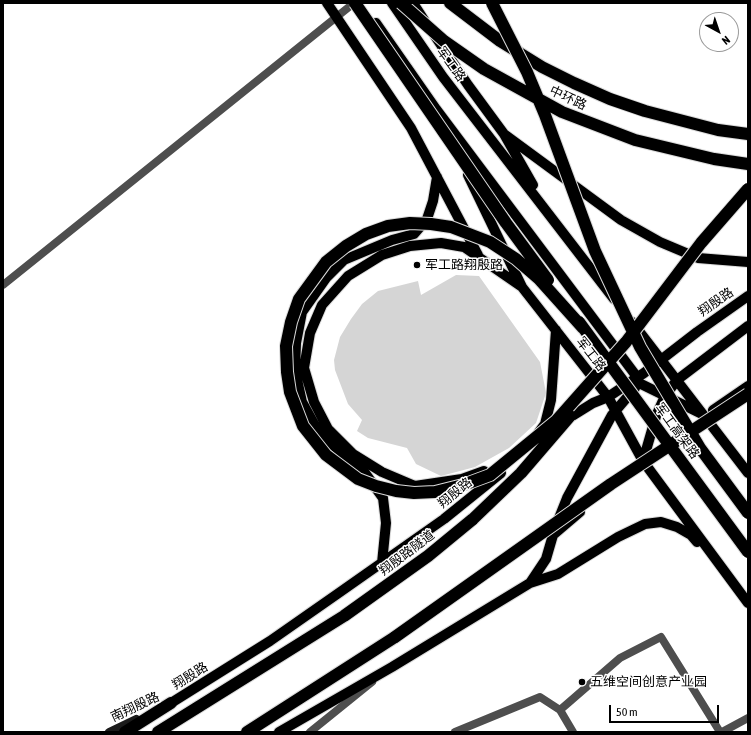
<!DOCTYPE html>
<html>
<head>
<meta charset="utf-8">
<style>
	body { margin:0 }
	#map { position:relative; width:751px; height:735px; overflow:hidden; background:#fff; font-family:"Asap Condensed",sans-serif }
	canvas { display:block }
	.frame { position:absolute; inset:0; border:4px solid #000; pointer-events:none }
	.north { position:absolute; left:699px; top:12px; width:40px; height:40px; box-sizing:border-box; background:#fff; border:1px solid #999; border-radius:50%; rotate:140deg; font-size:11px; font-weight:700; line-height:16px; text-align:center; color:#000 }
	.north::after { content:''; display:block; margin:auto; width:14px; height:18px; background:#000; clip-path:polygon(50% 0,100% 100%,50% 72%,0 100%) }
	.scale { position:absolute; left:609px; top:705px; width:110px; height:18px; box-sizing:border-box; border:2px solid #000; border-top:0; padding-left:5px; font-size:12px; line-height:14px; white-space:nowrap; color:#000; -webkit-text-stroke:3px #fff; paint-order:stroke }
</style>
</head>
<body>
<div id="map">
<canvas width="751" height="735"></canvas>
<div class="frame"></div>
<div class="north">N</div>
<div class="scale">50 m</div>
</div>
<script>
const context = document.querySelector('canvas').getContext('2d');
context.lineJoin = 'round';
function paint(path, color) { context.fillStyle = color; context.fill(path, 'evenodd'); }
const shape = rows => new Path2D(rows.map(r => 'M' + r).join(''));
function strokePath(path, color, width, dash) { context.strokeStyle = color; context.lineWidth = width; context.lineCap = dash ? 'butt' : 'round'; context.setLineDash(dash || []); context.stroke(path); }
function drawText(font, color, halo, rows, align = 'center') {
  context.font = font + ' "Asap Condensed","Noto Sans SC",sans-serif'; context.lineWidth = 3; context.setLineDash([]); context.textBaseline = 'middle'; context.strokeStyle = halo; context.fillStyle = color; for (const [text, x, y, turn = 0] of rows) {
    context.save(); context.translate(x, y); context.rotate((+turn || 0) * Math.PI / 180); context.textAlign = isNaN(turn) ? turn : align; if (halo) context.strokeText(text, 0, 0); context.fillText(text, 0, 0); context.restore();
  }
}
const green = shape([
	[456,275,479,276,540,362,546,393,536,423,509,448,475,467,441,476,416,464,407,448,368,438,357,431,362,420,348,404,335,370,334,360,340,337,351,319,362,304,378,291,418,281,421,295]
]);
const lane = shape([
	[3,285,354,3],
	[310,732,372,682],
	[455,732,540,697,560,710],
	[573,732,560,710,620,658,661,637,720,732],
	[722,732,748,718]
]);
const secondary = shape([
	[109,732,136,719]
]);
const primary = shape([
	[327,3,411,128,478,255],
	[392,3,443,77,614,299],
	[413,3,424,20],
	[376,23,436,109,637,377,639,383,702,414],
	[435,36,468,85,504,134,533,185],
	[436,109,445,127],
	[504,134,621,220,660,242,698,258,748,262],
	[468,175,522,287,608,397,643,461,748,603],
	[632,322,748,473],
	[713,410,748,386],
	[564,421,593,403,608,397,644,373,697,332,748,296],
	[539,432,545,424,551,400,556,330],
	[643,461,656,416,665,396,677,380,748,326],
	[484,471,462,479,415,486,382,472,353,454,328,429,314,402,304,368,310,333,322,305,348,276,382,255,410,246,441,243,464,247,522,287],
	[557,523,567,498,612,415,635,388],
	[382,563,386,523,383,498,365,473,319,433,302,402,295,370,296,343,302,312,326,278,344,260,392,240,414,234,427,219,433,201,437,177],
	[530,583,546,559,553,535,580,512],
	[171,703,270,641,343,590,444,519,501,473],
	[279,732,392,667,530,583,558,574,618,537,645,524,661,522,677,527,691,535,697,542]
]);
const highway = shape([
	[450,3,500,41,542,67,574,83,610,99,645,111,718,130,748,134],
	[125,732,171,703],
	[158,732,344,616,428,556,473,519],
	[247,732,395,637]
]);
const highwayBridge = shape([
	[355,3,506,223,548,280],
	[401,3,444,41,484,69,562,112,635,140,714,159,748,164],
	[492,3,527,72,545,115,595,251,640,347,700,448,748,513],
	[579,322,748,552],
	[583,328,539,279,516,259,490,242,451,227,431,224,410,223,388,226,366,234,346,246,326,262,299,299,291,322,286,346,287,372,290,392,303,426,326,455,358,479,376,486,396,491,414,493,435,492,463,485,490,475,556,421,626,342,701,243,748,189],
	[473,519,521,473,570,416],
	[395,637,611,484,748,394]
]);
const markers = [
	[417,265,4,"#000"],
	[582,682,4,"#000"]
];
const streetNames = [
	["军工路",451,64,54],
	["中环路",568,98,25],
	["翔殷路",716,302,-35],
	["军工路",591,354,52],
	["军工高架路",677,431,54],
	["翔殷路",455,493,-39],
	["翔殷路隧道",407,553,-37],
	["翔殷路",190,676,-32],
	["南翔殷路",135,707,-25]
];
const poiNames = [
	["军工路翔殷路",425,265],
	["五维空间创意产业园",590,682]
];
paint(green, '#d5d5d5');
strokePath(primary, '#dbdbdb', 12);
strokePath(highway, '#dbdbdb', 14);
strokePath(lane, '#4e4e4e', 8);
strokePath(secondary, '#1b1b1b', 8);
strokePath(primary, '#000', 10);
strokePath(highway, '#000', 12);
strokePath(highwayBridge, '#dbdbdb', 14, []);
strokePath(highwayBridge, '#000', 12);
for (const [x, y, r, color] of markers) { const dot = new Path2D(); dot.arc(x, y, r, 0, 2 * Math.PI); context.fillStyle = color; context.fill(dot); strokePath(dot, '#fff', 1.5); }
drawText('13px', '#000', '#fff', streetNames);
drawText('13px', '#000', '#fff', poiNames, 'left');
</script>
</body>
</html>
